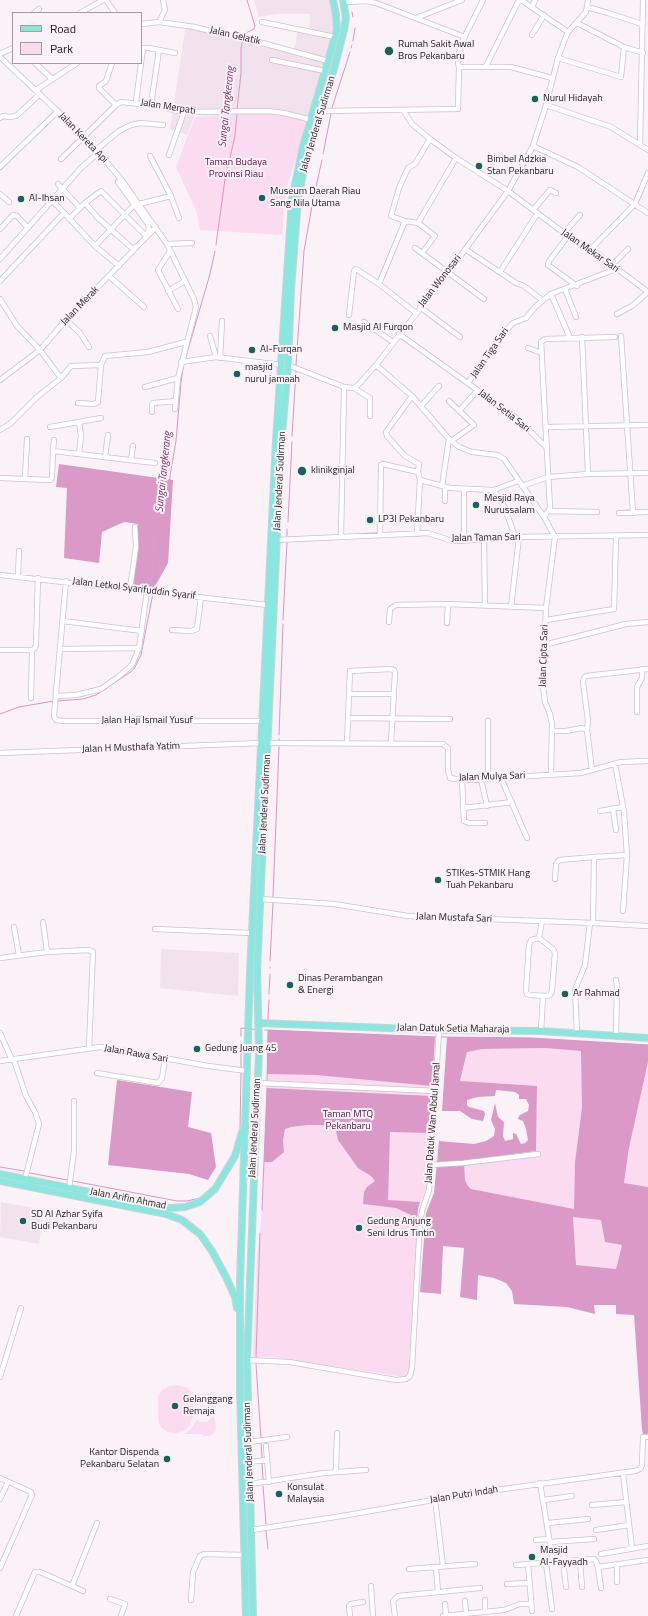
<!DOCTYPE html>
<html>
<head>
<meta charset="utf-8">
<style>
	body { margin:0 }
	#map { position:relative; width:648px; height:1616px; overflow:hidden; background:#faf2f7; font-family:"Titillium Web",sans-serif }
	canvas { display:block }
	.legend { position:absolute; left:12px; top:12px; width:130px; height:52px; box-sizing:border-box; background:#faf2f7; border:1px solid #a29c9f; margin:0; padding:5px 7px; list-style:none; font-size:12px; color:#1d1a1c }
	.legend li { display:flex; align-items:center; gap:8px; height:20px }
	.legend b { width:20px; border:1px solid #a29c9f }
</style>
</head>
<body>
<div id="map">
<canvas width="648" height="1616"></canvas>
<ul class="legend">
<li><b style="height:5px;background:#88e8df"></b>Road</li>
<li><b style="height:11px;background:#fbdbf0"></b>Park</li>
</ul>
</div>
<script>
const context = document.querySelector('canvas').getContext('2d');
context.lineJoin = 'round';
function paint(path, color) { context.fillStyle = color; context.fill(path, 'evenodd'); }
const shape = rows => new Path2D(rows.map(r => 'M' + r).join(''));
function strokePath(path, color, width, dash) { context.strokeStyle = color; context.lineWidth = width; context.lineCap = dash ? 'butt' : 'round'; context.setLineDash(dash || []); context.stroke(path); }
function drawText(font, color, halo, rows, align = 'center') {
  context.font = font + ' "Titillium Web",sans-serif'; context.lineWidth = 4; context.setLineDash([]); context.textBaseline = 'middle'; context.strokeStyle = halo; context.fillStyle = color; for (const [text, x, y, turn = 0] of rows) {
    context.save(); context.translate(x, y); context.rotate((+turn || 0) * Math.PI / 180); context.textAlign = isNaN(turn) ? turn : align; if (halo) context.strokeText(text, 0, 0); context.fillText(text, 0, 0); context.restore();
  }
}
const built = shape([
	[254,0,331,0,337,22,312,112,307,119,249,112,195,115,187,135,170,129,186,24,294,50,298,30,309,32,310,14,277,14,259,17],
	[365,515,375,515,375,525,365,525],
	[161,949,239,953,238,996,160,988],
	[1,1202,44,1210,39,1244,0,1237]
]);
const green = shape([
	[249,112,274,112,306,119,300,146,286,188,282,235,200,230,197,213,176,167,195,117],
	[268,1030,435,1037,426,1189,418,1209,410,1372,404,1377,271,1357,253,1357,257,1258,260,1233,263,1195,267,1089],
	[545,1048,582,1051,582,1107,575,1162,574,1209,471,1189,468,1187,465,1180,463,1161,536,1151,537,1087,460,1081,467,1052,482,1049],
	[648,1062,648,1187,624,1184,629,1148],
	[573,1217,601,1219,605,1242,622,1245,616,1269,576,1265],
	[178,1385,188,1388,193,1396,193,1416,190,1425,184,1431,176,1433,168,1432,162,1428,159,1424,158,1415,158,1397,162,1390,169,1386],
	[190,1391,200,1394,207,1394,208,1392,211,1394,215,1407,212,1407,205,1403,199,1403,196,1406,194,1405,194,1396],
	[213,1416,215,1419,216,1428,215,1432,210,1436,203,1436,203,1434,183,1434,190,1430,197,1420,201,1422,207,1422]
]);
const forest = shape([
	[59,464,173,480,168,563,153,590,132,587,138,524,124,522,102,532,99,563,64,558,67,488,56,487],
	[268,1030,435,1037,432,1086,316,1075,267,1074],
	[447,1037,532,1038,648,1045,648,1062,629,1148,624,1183,648,1187,648,1436,643,1435,642,1429,634,1315,616,1314,616,1305,594,1305,595,1314,567,1307,514,1304,512,1291,506,1283,494,1278,478,1275,477,1300,460,1297,464,1248,443,1246,441,1294,420,1292,426,1213,434,1193,439,1141,474,1144,486,1141,494,1136,495,1129,491,1120,495,1103,498,1117,504,1122,503,1136,505,1141,513,1139,513,1133,516,1134,521,1144,525,1143,528,1140,526,1129,523,1121,518,1119,518,1118,520,1115,528,1111,529,1105,526,1099,519,1099,519,1095,515,1092,496,1090,495,1096,478,1097,467,1100,467,1105,469,1107,484,1111,485,1114,483,1121,472,1119,460,1111,442,1111],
	[545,1048,581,1051,582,1107,575,1162,574,1209,471,1189,468,1186,465,1180,464,1161,536,1151,537,1086,460,1081,467,1052,482,1049],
	[573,1217,601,1220,605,1242,622,1245,616,1269,576,1265],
	[117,1080,192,1092,188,1127,211,1133,216,1167,208,1180,189,1174,108,1165],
	[267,1088,431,1096,429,1133,390,1132,388,1200,420,1202,418,1209,417,1218,396,1208,363,1204,364,1192,367,1187,375,1181,371,1176,358,1168,338,1140,335,1126,330,1125,307,1125,291,1127,285,1129,283,1140,284,1152,272,1162,264,1162]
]);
const stream = shape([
	[352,12,353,17],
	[243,36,246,33,254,29,255,26,247,0],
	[353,41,355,28],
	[351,48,352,45],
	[332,108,350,52],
	[237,110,241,73,241,48,243,39],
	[323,154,331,114],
	[313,200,322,160],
	[216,245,225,179,235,136,237,113],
	[185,360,210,274,215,251],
	[296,365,304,251,312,206],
	[292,436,296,371],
	[288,522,292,442],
	[287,536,287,529],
	[153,590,157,575,158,537,164,528,167,520,170,476,176,441,181,382,184,363],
	[283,620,287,542],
	[57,701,83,699,96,695,132,671,135,667,141,655,153,593],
	[0,714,19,707,54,701],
	[279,735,283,624],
	[279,740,279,739],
	[273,897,279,747],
	[270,961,273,903],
	[270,968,270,967],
	[269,994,270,974],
	[268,1020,269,1000],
	[251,1029,257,1030],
	[265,1030,438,1037],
	[241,1036,241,1028,246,1029],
	[441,1037,532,1038,648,1045],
	[241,1067,241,1043],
	[267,1081,268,1031],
	[240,1129,241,1073],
	[0,1167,24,1171],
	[30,1173,67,1180],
	[73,1181,177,1201,187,1201,200,1198],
	[262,1210,267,1088],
	[256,1357,260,1233],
	[256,1364,261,1439],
	[261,1442,262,1458],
	[262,1462,263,1479],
	[263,1486,266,1524],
	[266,1531,268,1549]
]);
const minor = shape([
	[106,0,115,13],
	[521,0,568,32],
	[344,2,367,1,376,3,465,37],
	[532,7,535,0],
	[587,7,608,13,642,24],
	[34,13,39,9],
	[80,13,103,0],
	[416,18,462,0],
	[159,22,165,10,163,0],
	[262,22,335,37],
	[577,23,624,47,643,53],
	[141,24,159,22,195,27,225,35,248,39,328,61],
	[532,35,544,15],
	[141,48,149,48,175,53],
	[0,54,13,48],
	[0,57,84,136,121,179,167,244,194,299,196,307,178,378,145,387],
	[558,58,621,77,624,47],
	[272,60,325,71],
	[141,62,143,49],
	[35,63,52,79],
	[112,63,106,81,99,86,99,88,116,105],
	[486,66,519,0],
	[459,67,511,67,552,78],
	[36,90,77,63],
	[136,102,141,63],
	[151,105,159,50],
	[546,105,611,127,648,150],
	[403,110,412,124,430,139,456,158,508,191,568,236,591,249,648,292],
	[321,111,458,109,459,67,458,63,460,46,483,0],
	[0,118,3,116,10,117,16,116,40,94],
	[430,139,415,164,408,168,399,188,391,216,405,221,418,223,456,158],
	[640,145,643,0],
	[533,146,578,167,648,213],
	[96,150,119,131,131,125,140,123,163,125],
	[169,155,184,112],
	[150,156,171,196],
	[61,159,116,105,121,102,151,105,184,112,268,111,284,113,312,120],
	[0,167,58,111],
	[118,182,148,224,149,230,147,234],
	[58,184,80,208],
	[0,194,9,202],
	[52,200,95,246,119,266],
	[85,203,97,217,133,249,135,247],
	[139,204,171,196,179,218],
	[533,210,550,190,556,193],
	[69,219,85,203,101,191,145,235],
	[418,223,435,236,422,253],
	[0,229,13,215,17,216,28,228],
	[564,233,580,215],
	[568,236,549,261,548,265,577,286],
	[167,244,192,243],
	[95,246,135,204],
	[415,248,484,299],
	[465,249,516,283,524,286,542,300],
	[591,249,635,204,648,173],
	[170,251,158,270,178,309],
	[0,259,80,169,99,152],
	[612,265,628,249],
	[500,272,537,214],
	[109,276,144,307],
	[0,281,64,213],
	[379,284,405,221],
	[565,289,576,317],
	[168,291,185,281],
	[551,294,570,338],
	[0,299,17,326,40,350,61,378],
	[420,307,460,337],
	[617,314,632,306,648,292],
	[349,315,354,271,356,269,379,284,416,313],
	[66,320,80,333,89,347],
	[364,322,393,342],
	[399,334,518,419,547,448],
	[210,336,216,357],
	[621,336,633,513],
	[582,337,588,474],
	[528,348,542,353],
	[220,358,222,321],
	[181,362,216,357,282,365],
	[288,365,344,387,354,388,359,384,376,365,448,273,508,191,533,146,546,105,558,58,565,39,568,32,586,12,588,0],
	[376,365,412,396,449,439,459,447,472,452,497,455,504,459,544,517,555,537,546,608,543,686,545,702,550,714,552,724,551,774],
	[0,380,40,350,65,321,156,227],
	[468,383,499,338,513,323,526,318,536,306,551,294,616,269],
	[354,388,370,398,370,416],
	[412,396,386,432,387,436,405,456,419,464,418,472],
	[449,401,474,425,451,441],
	[78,403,94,404,98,402,101,365,105,356,148,352,186,342],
	[421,406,439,386],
	[175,409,178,378],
	[459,411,477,391],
	[152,412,152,405,153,403,176,401],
	[50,427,79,422],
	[546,427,648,425],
	[0,430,10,424,37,397,61,378,71,366,101,365],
	[53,451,54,440],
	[79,454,81,436,79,422,101,418],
	[105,457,108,435],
	[131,460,133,446],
	[0,478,50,480,52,478,53,451,155,463],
	[25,479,27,439],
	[420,480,450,488,494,490,518,481],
	[442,486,449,439],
	[522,486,548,477,588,474,648,473],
	[445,487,445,501],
	[464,489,464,540],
	[494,490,505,508,515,537],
	[549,511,597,512],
	[619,513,648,512],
	[544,517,550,508,541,342,545,339,615,337],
	[417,534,420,480,418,472],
	[380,535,381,465,383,464,418,472],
	[341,536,344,387],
	[484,539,485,605],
	[276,540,428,533,452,541,458,541,515,537,648,535],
	[0,575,268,605],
	[18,576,19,551],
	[66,581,55,704,54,716,56,720,64,721,262,721],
	[130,589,136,547,135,527],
	[511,607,519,537],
	[546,620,614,609,616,537],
	[63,621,142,631],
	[389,622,390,609,396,605,448,604,546,608],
	[447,623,448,604],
	[172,630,191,631,197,629,201,597],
	[544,645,626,624,648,622],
	[60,649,139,648],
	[0,650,32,650],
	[350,694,394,694],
	[56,696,76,695,101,689,118,677,132,665,139,648,147,591],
	[31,698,32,650,35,648,36,644,38,578],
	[637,712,637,687,642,678,642,669],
	[349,718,450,719],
	[488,721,488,779],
	[587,730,588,721,583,682,584,678,586,676,648,669],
	[553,731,566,731,582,728,587,730,592,770],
	[269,743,443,744,448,748,448,770,450,778,462,780,581,773,621,762,648,761],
	[347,743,350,671,390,669,394,670,395,673,391,743],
	[0,753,262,743],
	[501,778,527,838],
	[481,779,487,806],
	[462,780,464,821,469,823,485,823],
	[463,808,512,802],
	[613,809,616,830],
	[600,811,623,807],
	[555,879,556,864,559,860,594,857],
	[260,899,334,904,408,916,593,923,648,926],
	[623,911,627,855],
	[43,922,47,952],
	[593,923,594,857,627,855,624,812,615,764],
	[14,927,19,955],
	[155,929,252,933],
	[539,938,553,949,555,953,552,991,550,995,547,996,530,995,527,994,526,991,529,945,531,940,539,938],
	[539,938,542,921],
	[0,958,47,952,89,950,93,952,89,1048],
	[616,980,617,986,616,1036],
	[541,1031,543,996],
	[0,1033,12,1060],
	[577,1033,575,990,585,965,590,923],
	[14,1060,26,1096,35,1112,39,1124,25,1179],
	[0,1061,100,1047,115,1049,208,1066,248,1071],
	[97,1073,158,1083,162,1078,165,1059],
	[258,1083,436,1091],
	[431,1165,463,1163,538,1154],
	[69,1188,74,1151,74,1101],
	[247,1360,289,1362,396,1380,406,1379,410,1376,412,1367,420,1222,422,1211,429,1190,431,1165,439,1030],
	[0,1377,21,1308],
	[249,1442,287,1437],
	[266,1446,267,1460],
	[249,1462,267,1460,269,1482],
	[336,1472,337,1433],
	[623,1474,632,1548],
	[0,1478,31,1492,32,1495,0,1568],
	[540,1483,553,1562],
	[250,1484,324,1473,366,1470],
	[0,1499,8,1482],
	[435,1499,443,1566],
	[544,1500,572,1496],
	[592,1505,626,1502],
	[548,1523,588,1519],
	[252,1530,348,1515,467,1494,635,1471,640,1469,642,1465,643,1437,648,1437],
	[596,1530,629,1525],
	[536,1540,549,1539],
	[550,1542,594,1539],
	[601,1554,648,1546],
	[580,1560,582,1587],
	[563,1561,566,1587],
	[546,1563,552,1609],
	[528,1564,532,1611],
	[516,1565,594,1559,596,1561,598,1567,648,1560],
	[617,1565,617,1582],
	[436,1567,438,1592],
	[598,1567,601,1588],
	[409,1569,475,1564],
	[507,1584,529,1583],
	[72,1586,83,1591],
	[371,1586,373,1616],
	[110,1599,125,1604,121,1616],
	[191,1600,193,1572,200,1556,204,1554,244,1555],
	[465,1601,466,1613],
	[445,1604,446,1616],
	[485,1611,485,1600],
	[16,1616,35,1572,40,1572,72,1586,97,1523],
	[350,1616,349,1606,351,1604,363,1602],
	[395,1616,393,1601,398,1596,480,1588],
	[443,1616,504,1610,520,1604,531,1604]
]);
const major = shape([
	[258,1023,439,1030,541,1031,648,1038],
	[0,1174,169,1208,185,1207,200,1202,215,1189,235,1156,242,1132],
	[0,1181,166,1214,182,1220,200,1234,212,1251,226,1277,235,1297,237,1308],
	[246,1616,240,1389,240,1281,250,972,276,440,292,199,303,146,337,30,336,15,333,0],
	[253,1616,247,1360,259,1051,257,971,281,447,288,365,291,289,298,200,304,169,335,65,344,30,346,18,343,0]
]);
const markers = [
	[389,51,5,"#17635c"],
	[535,99,4,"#17635c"],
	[479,166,4,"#17635c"],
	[262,198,4,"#17635c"],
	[21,199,4,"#17635c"],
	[335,328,4,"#17635c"],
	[252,350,4,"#17635c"],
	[237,374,4,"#17635c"],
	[302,471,5,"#17635c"],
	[476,505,4,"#17635c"],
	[370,520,4,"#17635c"],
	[438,880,4,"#17635c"],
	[290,985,4,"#17635c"],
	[565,994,4,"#17635c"],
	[197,1049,4,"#17635c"],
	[23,1221,4,"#17635c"],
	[359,1228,4,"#17635c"],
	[175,1406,4,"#17635c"],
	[167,1459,4,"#17635c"],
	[279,1494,4,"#17635c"],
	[532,1557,4,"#17635c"]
];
const streetNames = [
	["Jalan Gelatik",235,36,13],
	["Jalan Merpati",168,107,9],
	["Jalan Jenderal Sudirman",318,124,-73],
	["Jalan Kereta Api",83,138,46],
	["Jalan Mekar Sari",590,251,35],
	["Jalan Wonosari",440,281,-52],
	["Jalan Merak",80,306,-46],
	["Jalan Tiga Sari",490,353,-55],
	["Jalan Setia Sari",504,411,38],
	["Jalan Jenderal Sudirman",280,481,-87],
	["Jalan Taman Sari",486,538,-1],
	["Jalan Letkol Syarifuddin Syarif",134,589,7],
	["Jalan Cipta Sari",544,656,-88],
	["Jalan Haji Ismail Yusuf",147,721],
	["Jalan H Musthafa Yatim",131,748,-2],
	["Jalan Mulya Sari",492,777,-2],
	["Jalan Jenderal Sudirman",265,804,-87],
	["Jalan Mustafa Sari",454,918,2],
	["Jalan Datuk Setia Maharaja",453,1029,1],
	["Jalan Rawa Sari",136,1054,10],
	["Jalan Datuk Wan Abdul Jamal",433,1123,-86],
	["Jalan Jenderal Sudirman",255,1128,-87],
	["Jalan Arifin Ahmad",128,1199,11],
	["Jalan Jenderal Sudirman",249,1452,-92],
	["Jalan Putri Indah",464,1495,-9]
];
const poiNames = [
	["Rumah Sakit Awal",398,45],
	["Bros Pekanbaru",398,57],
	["Nurul Hidayah",543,99],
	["Bimbel Adzkia",487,160],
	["Stan Pekanbaru",487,172],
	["Museum Daerah Riau",270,192],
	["Sang Nila Utama",270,204],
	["Al-Ihsan",29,199],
	["Masjid Al Furqon",343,328],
	["Al-Furqan",260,350],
	["masjid",245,368],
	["nurul jamaah",245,380],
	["klinikginjal",311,471],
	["Mesjid Raya",484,499],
	["Nurussalam",484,511],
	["LP3I Pekanbaru",378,520],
	["STIKes-STMIK Hang",446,874],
	["Tuah Pekanbaru",446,886],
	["Dinas Perambangan",298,979],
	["& Energi",298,991],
	["Ar Rahmad",573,994],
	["Gedung Juang 45",205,1049],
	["SD Al Azhar Syifa",31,1215],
	["Budi Pekanbaru",31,1227],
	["Gedung Anjung",367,1222],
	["Seni Idrus Tintin",367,1234],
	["Gelanggang",183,1400],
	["Remaja",183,1412],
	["Kantor Dispenda",159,1453,"right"],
	["Pekanbaru Selatan",159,1465,"right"],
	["Konsulat",287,1488],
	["Malaysia",287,1500],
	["Masjid",540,1551],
	["Al-Fayyadh",540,1563]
];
const parkNames = [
	["Taman Budaya",236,163],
	["Provinsi Riau",236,175],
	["Taman MTQ",348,1115],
	["Pekanbaru",348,1127]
];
const waterNames = [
	["Sungai Tangkerang",227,107,-84],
	["Sungai Tangkerang",164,472,-84]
];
paint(built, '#f2e2ed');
paint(green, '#fbdbf0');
paint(forest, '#da99c7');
strokePath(stream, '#d897c5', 1);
strokePath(minor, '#cbc3c9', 6);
strokePath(major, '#d2d1d2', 8);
strokePath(minor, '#fff', 4.5);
strokePath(major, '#88e8df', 6);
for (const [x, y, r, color] of markers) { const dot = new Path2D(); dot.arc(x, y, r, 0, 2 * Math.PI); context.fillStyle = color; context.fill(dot); strokePath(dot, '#faf2f7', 1.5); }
drawText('10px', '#1d1a1c', '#faf2f7', streetNames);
drawText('10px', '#1d1a1c', '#faf2f7', poiNames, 'left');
drawText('10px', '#5a0d4b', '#faf2f7', parkNames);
drawText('italic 11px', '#7c2f6a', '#faf2f7', waterNames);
</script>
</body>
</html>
